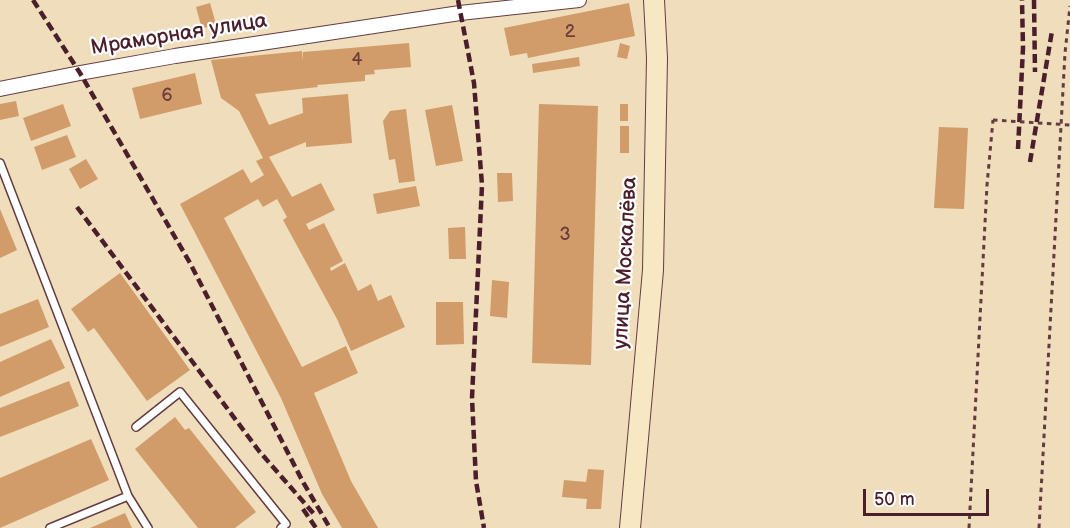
<!DOCTYPE html>
<html>
<head>
<meta charset="utf-8">
<style>
	body { margin:0 }
	#map { position:relative; width:1070px; height:528px; overflow:hidden; background:#efddbb; font-family:"Balsamiq Sans",sans-serif }
	canvas { display:block }
	.scale { position:absolute; left:863px; top:489px; width:126px; height:27px; box-sizing:border-box; border:3px solid #4a1f2b; border-top:0; padding-left:8px; font-size:18px; line-height:21px; white-space:nowrap; color:#4a1f2b; -webkit-text-stroke:4px #fff; paint-order:stroke }
</style>
</head>
<body>
<div id="map">
<canvas width="1070" height="528"></canvas>
<div class="scale">50 m</div>
</div>
<script>
const context = document.querySelector('canvas').getContext('2d');
context.lineJoin = 'round';
function paint(path, color) { context.fillStyle = color; context.fill(path, 'evenodd'); }
const shape = rows => new Path2D(rows.map(r => 'M' + r).join(''));
function strokePath(path, color, width, dash) { context.strokeStyle = color; context.lineWidth = width; context.lineCap = dash ? 'butt' : 'round'; context.setLineDash(dash || []); context.stroke(path); }
function drawText(font, color, halo, rows, align = 'center') {
  context.font = font + ' "Balsamiq Sans",sans-serif'; context.lineWidth = 4.5; context.setLineDash([]); context.textBaseline = 'middle'; context.strokeStyle = halo; context.fillStyle = color; for (const [text, x, y, turn = 0] of rows) {
    context.save(); context.translate(x, y); context.rotate((+turn || 0) * Math.PI / 180); context.textAlign = isNaN(turn) ? turn : align; if (halo) context.strokeText(text, 0, 0); context.fillText(text, 0, 0); context.restore();
  }
}
const building = shape([
	[210,3,216,24,202,29,196,7],
	[629,3,635,36,528,58,527,53,510,56,504,28],
	[409,43,411,67,374,70,375,74,365,75,365,81,317,85,318,87,255,94,269,125,303,113,302,98,348,94,352,143,306,147,306,142,269,157,292,197,321,183,335,210,306,224,309,230,324,223,343,261,330,268,331,271,345,263,358,291,371,284,378,301,391,295,405,327,351,351,337,319,283,220,287,217,277,199,263,207,258,199,224,218,302,367,346,346,358,373,314,393,351,481,378,528,342,528,322,494,281,398,180,204,243,169,251,183,264,175,256,161,263,158,239,111,221,98,211,60,302,51,303,61,303,52],
	[620,43,630,46,627,59,617,57],
	[579,57,580,66,533,73,532,64],
	[195,73,202,104,140,119,132,88],
	[16,101,19,116,0,120,0,104],
	[63,104,71,126,31,141,23,118],
	[539,104,598,106,591,365,532,363],
	[620,104,628,104,628,121,620,121],
	[452,105,463,161,436,166,425,110],
	[406,109,415,181,399,183,395,159,389,160,383,121,390,111],
	[620,126,629,126,629,153,620,153],
	[939,127,968,128,964,209,934,208],
	[67,135,76,157,42,170,34,147],
	[86,159,98,179,80,189,69,169],
	[497,173,512,173,513,201,498,202],
	[416,186,420,206,377,214,373,194],
	[0,209,17,250,0,258],
	[465,227,466,259,449,259,448,228],
	[120,273,190,370,147,401,94,328,88,332,71,309],
	[492,280,509,282,507,318,490,316],
	[38,299,49,327,0,347,0,314],
	[436,302,463,302,464,344,436,345],
	[51,339,65,368,0,397,0,362],
	[69,381,79,406,0,437,0,408],
	[175,417,185,430,189,428,256,512,235,528,198,528,135,449],
	[91,439,109,480,0,528,0,478],
	[588,469,604,470,601,509,586,509,587,499,562,497,564,480,586,482],
	[125,513,132,528,90,528]
]);
const path = shape([
	[969,528,987,185,993,120],
	[1039,528,1065,53,1070,6]
]);
const lane = shape([
	[0,163,128,496],
	[136,427,180,392,286,524,281,528],
	[50,528,128,496,148,528]
]);
const street = shape([
	[0,89,80,73,175,56,460,13,579,0]
]);
const secondary = shape([
	[630,528,653,270,657,58,654,0]
]);
const rail = shape([
	[33,0,80,73,190,263,303,482,330,528],
	[458,0,474,83,482,185,472,398,476,481,484,528],
	[1034,0,1035,72],
	[1018,149,1023,48,1022,0],
	[1030,162,1052,31],
	[77,207,259,451,314,514],
	[303,509,316,528]
]);
const pathBridge = shape([
	[993,120,1070,125]
]);
const numberNames = [
	["2",570,32],
	["4",357,60],
	["6",167,96],
	["3",565,235]
];
const streetNames = [
	["Мраморная улица",179,35,-9],
	["улица Москалёва",626,263,-87]
];
paint(building, '#d19c6a');
strokePath(lane, '#633c41', 10);
strokePath(street, '#633c41', 16);
strokePath(secondary, '#633c41', 22);
strokePath(path, '#633c41', 3, [4.5, 4.5]);
strokePath(lane, '#fff', 7);
strokePath(street, '#fff', 14);
strokePath(secondary, '#f7e8c3', 20);
strokePath(rail, '#4a1f2b', 4.5, [9, 4.5]);
strokePath(pathBridge, '#633c41', 3, [4.5, 4.5]);
drawText('18px', '#6c3e3b', null, numberNames);
drawText('21px', '#4a1f2b', '#fff', streetNames);
</script>
</body>
</html>
